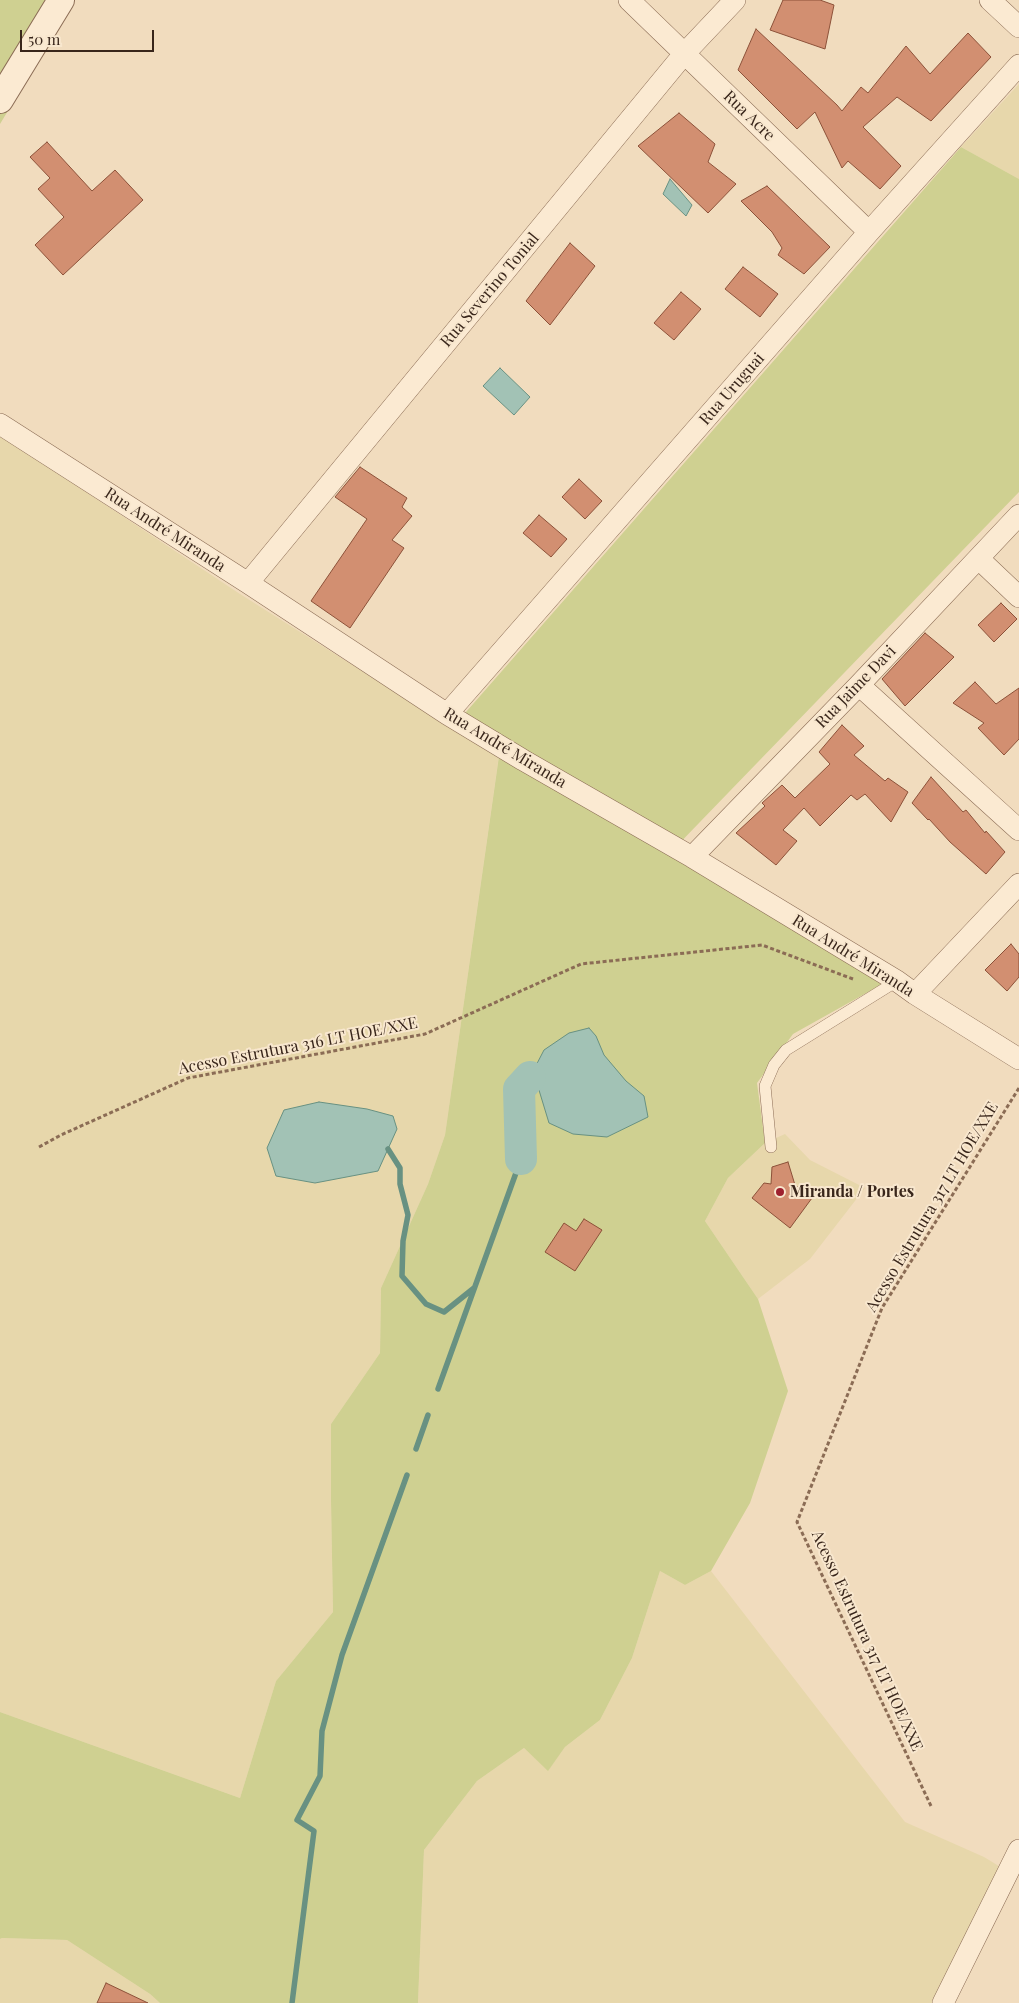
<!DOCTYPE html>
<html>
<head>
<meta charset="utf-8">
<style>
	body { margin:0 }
	#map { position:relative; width:1019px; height:2003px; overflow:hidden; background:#f1dcbe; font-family:"Playfair Display",serif }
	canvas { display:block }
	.scale { position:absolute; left:20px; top:30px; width:134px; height:22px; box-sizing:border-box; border:2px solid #39261b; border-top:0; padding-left:6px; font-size:15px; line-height:18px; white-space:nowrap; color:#39261b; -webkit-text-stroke:4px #f8e7ce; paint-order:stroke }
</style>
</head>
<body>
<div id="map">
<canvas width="1019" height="2003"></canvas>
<div class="scale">50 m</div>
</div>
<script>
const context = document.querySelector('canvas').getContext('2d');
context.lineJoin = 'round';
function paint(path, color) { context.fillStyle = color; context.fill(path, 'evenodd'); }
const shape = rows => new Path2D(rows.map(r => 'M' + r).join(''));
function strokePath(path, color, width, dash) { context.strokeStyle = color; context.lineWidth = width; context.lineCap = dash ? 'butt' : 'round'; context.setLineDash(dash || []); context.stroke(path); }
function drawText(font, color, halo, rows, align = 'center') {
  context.font = font + ' "Playfair Display",serif'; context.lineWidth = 4; context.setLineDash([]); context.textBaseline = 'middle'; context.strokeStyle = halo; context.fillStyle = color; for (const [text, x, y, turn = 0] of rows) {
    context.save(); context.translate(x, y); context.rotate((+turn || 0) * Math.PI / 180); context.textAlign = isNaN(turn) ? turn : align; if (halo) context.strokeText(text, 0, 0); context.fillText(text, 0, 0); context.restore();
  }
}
const farmland = shape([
	[1019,84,1019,179,961,147],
	[0,435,240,594,452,728,499,755,445,1135,428,1184,381,1288,380,1353,331,1424,331,1501,333,1612,276,1681,240,1798,0,1712],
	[785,1134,810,1160,865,1188,810,1259,758,1299,705,1221,728,1178,765,1143],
	[660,1571,685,1585,711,1571,905,1822,984,1857,1002,1868,936,2003,418,2003,424,1850,477,1781,524,1748,548,1770,565,1747,600,1720,632,1658],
	[2,1938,67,1940,150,1994,160,2003,0,2003,0,1939]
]);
const green = shape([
	[0,0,75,0,0,124],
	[961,147,1019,179,1019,492,670,853,886,982,793,1034,757,1083,765,1143,728,1178,705,1221,758,1299,788,1391,750,1503,711,1571,685,1585,660,1571,632,1658,600,1720,565,1747,548,1771,524,1748,477,1781,424,1850,418,2003,160,2003,150,1994,67,1940,2,1938,0,1939,0,1712,240,1798,276,1681,333,1612,331,1501,331,1424,380,1353,381,1288,428,1184,445,1135,499,756,452,728]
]);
const water = shape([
	[670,179,692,205,686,216,663,194,670,179],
	[500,368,530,397,514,415,483,386,500,368],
	[589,1028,596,1036,604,1055,626,1081,644,1096,648,1117,607,1137,573,1134,549,1123,535,1077,530,1077,544,1050,569,1033,589,1028],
	[319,1102,367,1109,393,1116,397,1129,378,1171,315,1183,276,1176,267,1148,284,1110,319,1102]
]);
const stream = shape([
	[388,1149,400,1168,400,1184,408,1215,403,1241,402,1276,426,1304,444,1312,474,1288],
	[438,1389,521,1159],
	[416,1449,428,1415],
	[292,2003,314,1831,297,1820,320,1776,322,1731,342,1655,407,1475]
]);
const river = shape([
	[521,1159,519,1089,530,1077]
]);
const building = shape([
	[783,0,820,0,834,5,825,49,770,30,783,0],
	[756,29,837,105,842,111,861,87,868,93,906,46,930,74,968,33,991,57,931,121,897,97,863,127,901,166,880,189,848,161,842,168,815,112,797,129,738,70,756,29],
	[679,113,715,144,708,162,736,184,708,213,638,146,679,113],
	[47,142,92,191,115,170,143,200,63,275,35,245,64,217,38,189,50,178,30,157,47,142],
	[767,186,830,247,804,274,778,255,782,248,772,232,741,201,767,186],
	[570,243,595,266,550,325,526,301,570,243],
	[743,267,778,294,760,317,725,289,743,267],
	[681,292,701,309,674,340,654,323,681,292],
	[360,467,407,498,402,507,412,516,392,540,404,548,350,628,311,601,367,519,335,497,360,467],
	[579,479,602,501,585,519,562,497,579,479],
	[539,515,567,539,551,557,523,533,539,515],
	[1001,603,1017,619,994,642,978,625,1001,603],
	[925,633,954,657,905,706,882,679,925,633],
	[975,682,996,704,1019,688,1019,739,1004,755,978,728,984,723,953,703,975,682],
	[842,725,864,746,854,755,885,781,888,778,908,792,891,822,865,794,857,800,851,795,820,826,804,808,783,830,797,841,776,865,736,833,765,806,762,803,782,785,795,798,830,764,819,752,842,725],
	[931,777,963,812,966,810,985,833,986,831,1005,852,986,874,950,842,929,819,928,820,912,803,931,777],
	[1011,944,1019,954,1019,977,1007,991,985,970,1011,944],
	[788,1162,795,1185,812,1198,790,1228,752,1198,764,1183,771,1184,772,1167,788,1162],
	[584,1219,602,1230,575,1271,545,1252,564,1223,576,1231,584,1219],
	[106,1983,148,2003,97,2003,106,1983]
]);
const path = shape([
	[39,1147,61,1135,188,1078,425,1034,581,964,762,945,853,979],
	[931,1806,797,1522,882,1308,1019,1088]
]);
const service = shape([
	[771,1147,765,1086,774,1065,786,1050,897,981]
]);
const minor = shape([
	[629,0,869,232],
	[990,0,1019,27],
	[0,424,248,583,447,714,523,760,692,857,897,981,915,994,1019,1059],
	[979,559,1019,597],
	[248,583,684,54,735,0],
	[859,685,1019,830],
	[447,714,869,232,1019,65],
	[692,857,859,685,1019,515],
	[915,994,1019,884],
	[943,2003,1019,1850]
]);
const tertiary = shape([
	[0,100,61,0]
]);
const markers = [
	[780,1192,5,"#9e212f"]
];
const streetNames = [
	["Rua Acre",749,116,44],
	["Rua Severino Tonial",490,290,-50],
	["Rua Uruguai",732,389,-49],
	["Rua André Miranda",165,530,33],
	["Rua Jaime Davi",856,687,-46],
	["Rua André Miranda",505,748,31],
	["Rua André Miranda",853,956,32],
	["Acesso Estrutura 316 LT HOE/XXE",298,1046,-11],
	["Acesso Estrutura 317 LT HOE/XXE",932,1207,-59],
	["Acesso Estrutura 317 LT HOE/XXE",867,1641,65]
];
const poiNames = [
	["Miranda / Portes",790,1192]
];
paint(farmland, '#e7d7ab');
paint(green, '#cfd091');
paint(water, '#a2c2b5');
strokePath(water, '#689182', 1);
strokePath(stream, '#689182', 5.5);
strokePath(river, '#a2c2b5', 32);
paint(building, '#d28f71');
strokePath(building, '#8c5139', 1);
strokePath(service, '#8b6c55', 12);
strokePath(minor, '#8b6c55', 22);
strokePath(tertiary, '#8b6c55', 28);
strokePath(path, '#8b6c55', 3, [4, 2.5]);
strokePath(service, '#fbead2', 11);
strokePath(minor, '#fbead2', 21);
strokePath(tertiary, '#fbead2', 26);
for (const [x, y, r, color] of markers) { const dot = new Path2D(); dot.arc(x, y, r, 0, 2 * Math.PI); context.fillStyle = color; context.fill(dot); strokePath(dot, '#f8e7ce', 2); }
drawText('16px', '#39261b', '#f8e7ce', streetNames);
drawText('bold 16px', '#39261b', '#f8e7ce', poiNames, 'left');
</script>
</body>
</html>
